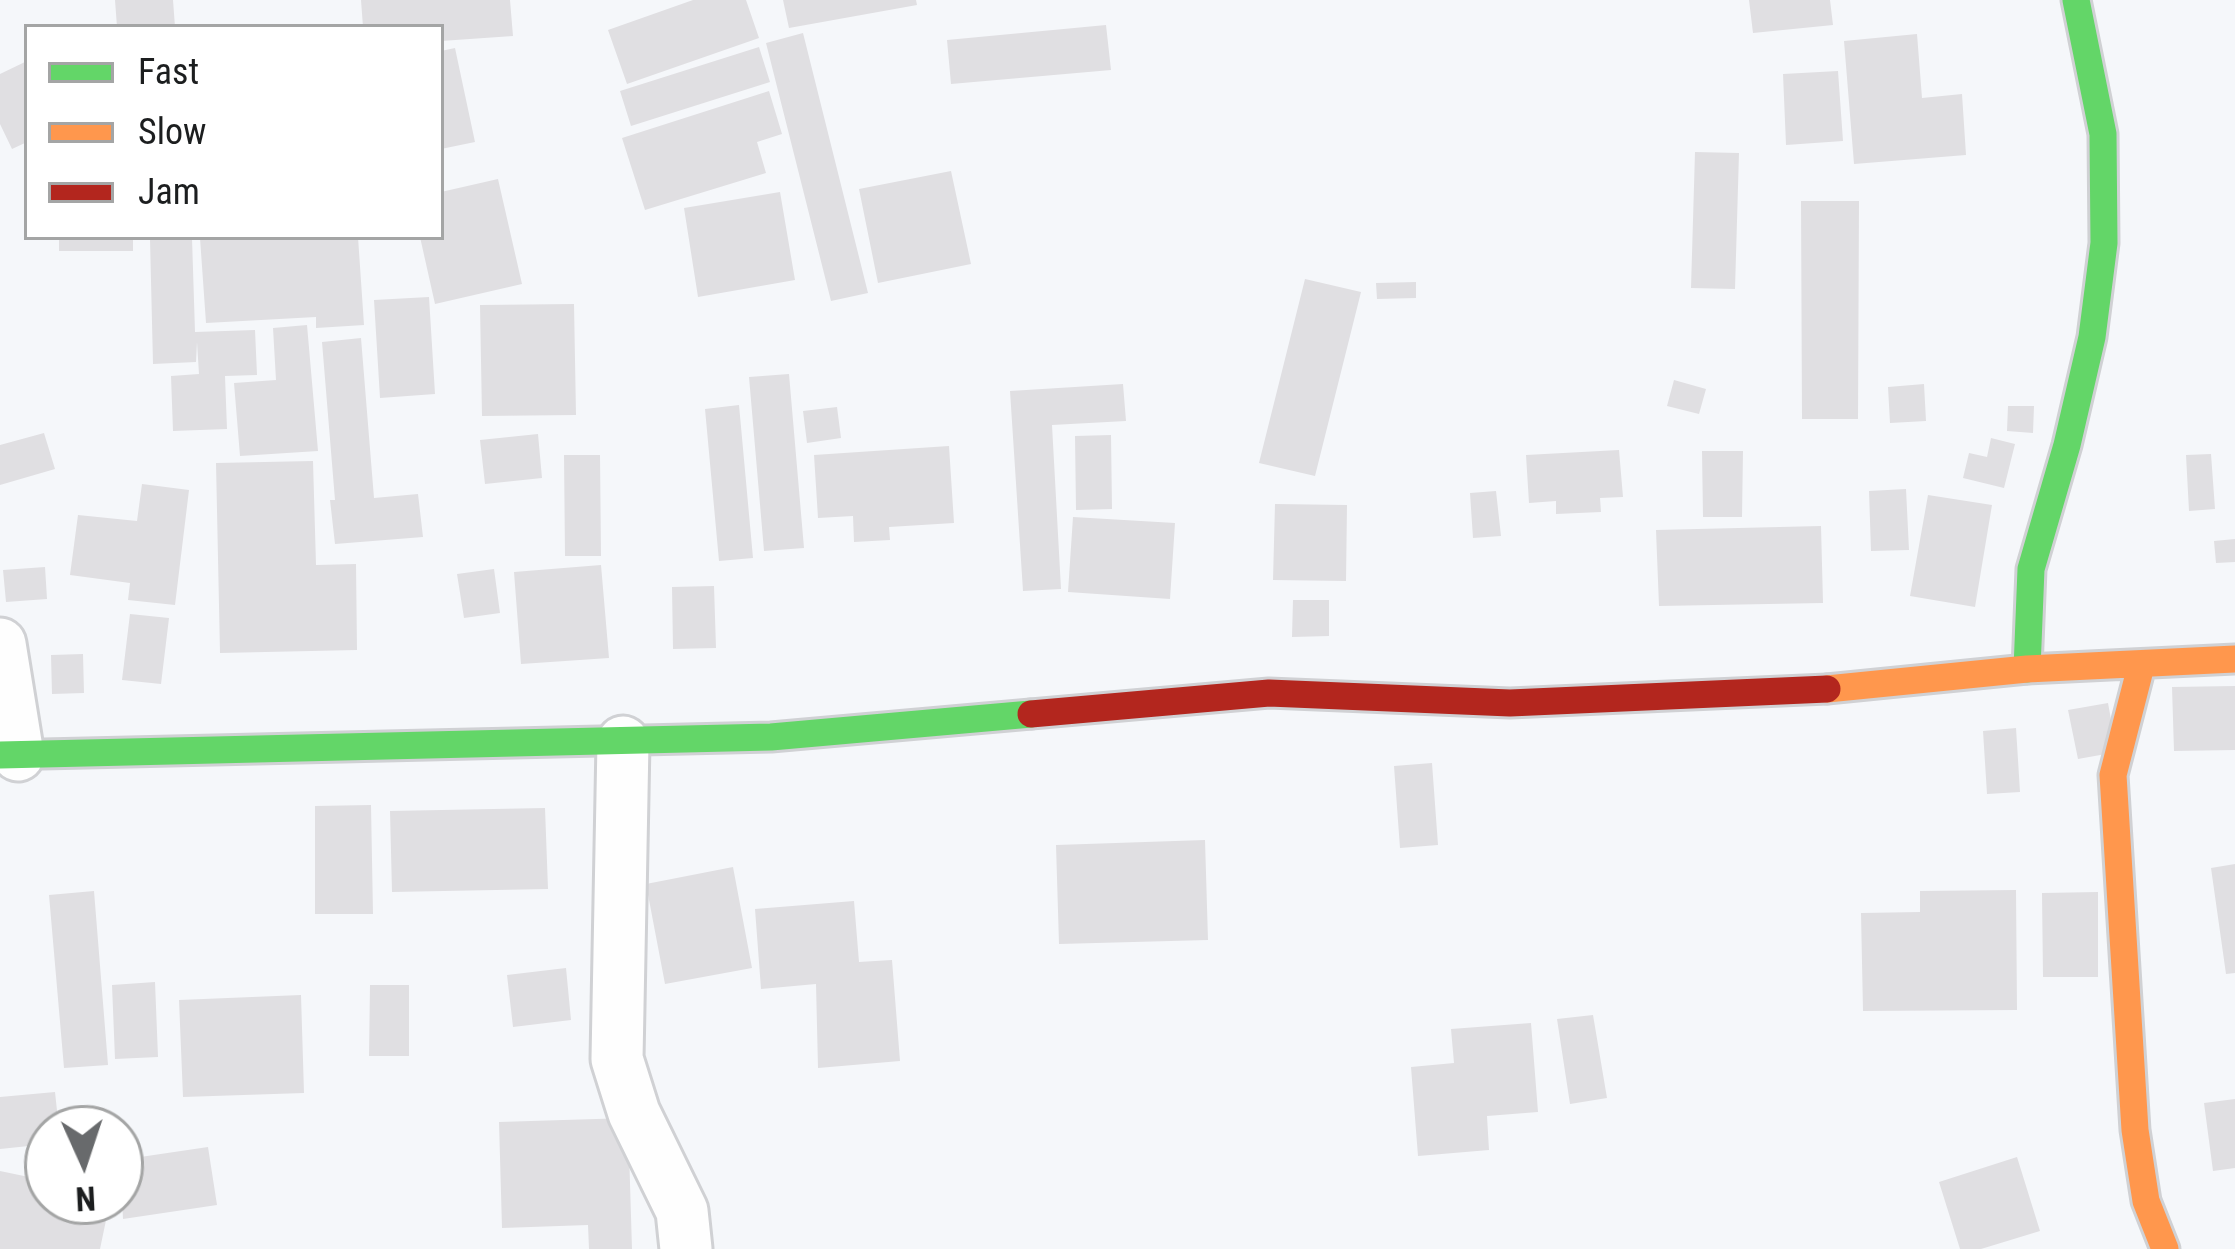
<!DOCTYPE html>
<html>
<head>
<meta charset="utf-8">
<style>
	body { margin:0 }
	#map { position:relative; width:2235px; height:1249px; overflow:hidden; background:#f5f7fa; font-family:"Roboto Condensed",sans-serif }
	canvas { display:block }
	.legend { position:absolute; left:24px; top:24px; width:420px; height:216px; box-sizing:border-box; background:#fff; border:3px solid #a4a5a5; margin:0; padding:15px 21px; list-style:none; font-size:36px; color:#1c1e1f }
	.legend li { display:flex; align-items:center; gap:24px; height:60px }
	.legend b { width:60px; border:3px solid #a4a5a5 }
	.north { position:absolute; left:24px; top:1105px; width:120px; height:120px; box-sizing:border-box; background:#fff; border:3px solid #a4a5a5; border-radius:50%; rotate:177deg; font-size:33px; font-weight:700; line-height:48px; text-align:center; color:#1c1e1f }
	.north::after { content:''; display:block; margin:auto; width:42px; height:54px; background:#686a6c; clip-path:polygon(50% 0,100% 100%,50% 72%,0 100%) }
</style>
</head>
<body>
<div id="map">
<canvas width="2235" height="1249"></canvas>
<ul class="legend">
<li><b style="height:15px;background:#63d668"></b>Fast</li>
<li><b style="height:15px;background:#ff974d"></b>Slow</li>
<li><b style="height:15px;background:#b3261e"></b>Jam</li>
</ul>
<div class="north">N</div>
</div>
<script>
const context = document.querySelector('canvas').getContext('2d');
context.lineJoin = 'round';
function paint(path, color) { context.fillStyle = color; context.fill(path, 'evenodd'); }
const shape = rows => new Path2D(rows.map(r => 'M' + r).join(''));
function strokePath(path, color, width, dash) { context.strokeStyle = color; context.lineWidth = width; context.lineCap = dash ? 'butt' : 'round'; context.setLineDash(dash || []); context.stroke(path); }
const building = shape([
	[115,0,173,0,175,27,117,27],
	[361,0,510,0,513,36,441,41,441,27,363,27],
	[693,0,746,0,759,38,627,84,608,30],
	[783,0,916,0,917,5,789,28],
	[1749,0,1830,0,1833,25,1753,33],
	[1106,25,1111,70,951,84,947,40],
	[803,33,868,293,831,301,766,43],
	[1917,34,1922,98,1962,94,1966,155,1854,164,1844,41],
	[759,47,770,82,631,126,620,91],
	[455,48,475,142,441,149,441,51],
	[27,61,27,142,12,149,0,124,0,74],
	[1838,71,1843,141,1786,145,1783,74],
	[769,91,782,134,757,142,766,173,645,210,622,138],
	[1695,152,1739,153,1735,289,1691,288],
	[951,171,971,264,878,283,859,189],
	[498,179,522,284,435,304,420,237,441,237,441,192],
	[780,192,795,280,698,297,684,208],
	[1801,201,1859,201,1858,419,1802,419],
	[59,237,133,237,133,251,59,251],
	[358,237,364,325,316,328,316,317,206,323,200,238],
	[192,238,195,332,255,330,257,375,225,376,227,429,173,431,171,376,199,374,197,342,196,362,153,364,150,239],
	[1305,279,1361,292,1315,476,1259,463],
	[1416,282,1416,298,1377,299,1376,283],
	[429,297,435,394,380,398,374,300],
	[574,304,576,415,482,416,480,305],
	[307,325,318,451,240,456,234,383,276,380,273,328],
	[361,338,374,498,418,494,423,537,335,544,330,500,335,500,322,342],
	[789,374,804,548,764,551,749,377],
	[1674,380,1706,389,1699,414,1667,406],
	[1123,384,1126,421,1052,425,1061,589,1023,591,1010,391],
	[1924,384,1926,421,1890,423,1888,387],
	[739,405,753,558,719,561,705,409],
	[2008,406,2034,406,2033,433,2007,431],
	[837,407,841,438,807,443,803,411],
	[44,433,55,469,0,485,0,445],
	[538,434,542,478,485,484,480,440],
	[1111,435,1112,509,1076,510,1075,436],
	[1991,438,2015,444,2004,488,1963,478,1969,453,1987,457],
	[949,446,954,523,889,527,890,540,854,542,853,516,818,518,814,455],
	[1619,450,1623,497,1600,498,1601,512,1556,514,1556,501,1529,503,1526,455],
	[1702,451,1743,451,1742,517,1703,517],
	[2211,454,2215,509,2189,511,2186,455],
	[564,455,600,455,601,556,565,556],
	[313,461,316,565,356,564,357,650,220,653,216,463],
	[142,484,189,490,175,605,128,600,130,583,70,575,78,515,137,521],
	[1906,489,1909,550,1871,551,1869,491],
	[1496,491,1501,536,1473,538,1470,493],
	[1928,495,1992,505,1975,607,1910,596],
	[1275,504,1347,505,1346,581,1273,580],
	[1073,517,1175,523,1170,599,1068,592],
	[1821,526,1823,603,1659,606,1656,530],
	[2235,539,2235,562,2216,563,2214,541],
	[601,565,609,658,521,664,514,572],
	[45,567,47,599,6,602,3,570],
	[494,569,500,613,464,618,457,574],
	[714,586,716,648,673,649,672,587],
	[1293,600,1329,600,1329,636,1292,637],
	[130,614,169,618,161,684,122,680],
	[83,654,84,693,52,694,51,655],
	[2235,686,2235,750,2174,751,2172,687],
	[2108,703,2117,752,2078,759,2068,710],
	[2016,728,2020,792,1987,794,1983,731],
	[1432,763,1438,845,1400,848,1394,766],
	[371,805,373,914,315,914,315,806],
	[545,808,548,889,392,892,390,811],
	[1205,840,1208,940,1059,944,1056,845],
	[2235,864,2235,973,2226,974,2211,868],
	[733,867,752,968,665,984,646,884],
	[2016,890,2017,1010,1863,1011,1861,913,1920,912,1920,891],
	[94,891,108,1065,64,1068,49,895],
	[2098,892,2098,977,2043,977,2042,893],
	[854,901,859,962,892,960,900,1061,818,1068,816,984,761,989,755,909],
	[566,968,571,1020,513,1027,507,975],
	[155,982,158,1057,115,1059,112,985],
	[370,985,409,985,409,1056,369,1056],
	[301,995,304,1093,183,1097,179,1000],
	[1593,1015,1607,1098,1570,1104,1557,1019],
	[1531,1023,1538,1112,1487,1116,1489,1150,1418,1156,1411,1067,1454,1063,1451,1029],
	[55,1092,59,1129,48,1129,48,1144,0,1149,0,1097],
	[2235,1099,2235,1168,2213,1171,2204,1103],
	[628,1118,632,1249,589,1249,588,1225,502,1228,499,1122],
	[208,1147,217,1205,123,1219,120,1160],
	[2017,1157,2040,1231,1981,1249,1960,1249,1939,1182],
	[0,1171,48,1181,48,1201,110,1201,100,1249,0,1249]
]);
const street = shape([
	[0,644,18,755],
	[623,742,617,1059,634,1113,682,1211,686,1249]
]);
const fast = shape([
	[2027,669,2031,569,2067,445,2092,337,2104,243,2103,134,2076,0],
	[0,755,771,737,1031,714]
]);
const slow = shape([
	[2141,666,2113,775,2135,1130,2146,1201,2165,1249],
	[1827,689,2027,669,2235,659]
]);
const jam = shape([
	[1031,714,1269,693,1510,703,1827,689]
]);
paint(building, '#e0dfe2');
strokePath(street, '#d0d1d4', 57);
strokePath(fast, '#d0d1d4', 33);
strokePath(slow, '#d0d1d4', 33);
strokePath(jam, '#d0d1d4', 33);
strokePath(street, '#fefefe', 51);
strokePath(fast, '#63d668', 27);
strokePath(slow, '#ff974d', 27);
strokePath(jam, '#b3261e', 27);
</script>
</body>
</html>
